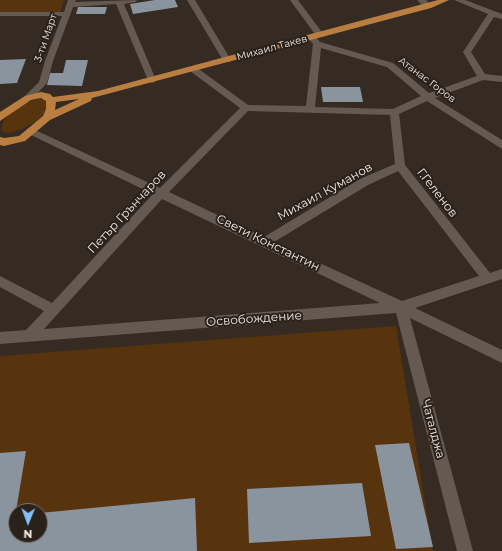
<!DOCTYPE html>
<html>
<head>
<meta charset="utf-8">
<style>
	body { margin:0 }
	#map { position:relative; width:502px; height:551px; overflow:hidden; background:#352b23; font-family:Montserrat,sans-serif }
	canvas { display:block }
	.north { position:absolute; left:8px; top:503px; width:40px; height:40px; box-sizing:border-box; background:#2a211a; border:1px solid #78716a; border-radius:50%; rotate:181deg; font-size:11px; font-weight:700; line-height:16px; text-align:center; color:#eee8e3 }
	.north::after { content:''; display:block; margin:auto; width:14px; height:18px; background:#80bdfa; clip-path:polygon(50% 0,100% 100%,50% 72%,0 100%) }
</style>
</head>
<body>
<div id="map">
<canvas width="502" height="551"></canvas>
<div class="north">N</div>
</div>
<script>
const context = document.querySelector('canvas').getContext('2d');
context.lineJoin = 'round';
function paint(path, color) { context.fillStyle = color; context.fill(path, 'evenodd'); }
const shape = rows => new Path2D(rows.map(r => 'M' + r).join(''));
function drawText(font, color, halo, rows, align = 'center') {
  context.font = font + ' Montserrat,sans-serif'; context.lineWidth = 4; context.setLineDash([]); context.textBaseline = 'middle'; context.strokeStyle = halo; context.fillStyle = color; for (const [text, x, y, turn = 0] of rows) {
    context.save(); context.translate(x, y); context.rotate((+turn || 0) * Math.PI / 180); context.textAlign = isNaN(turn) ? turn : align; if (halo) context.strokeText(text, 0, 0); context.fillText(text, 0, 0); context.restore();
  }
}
const green = shape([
	[0,0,64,0,60,12,0,12],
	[42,98,48,100,48,109,37,121,22,129,8,133,1,131,4,120,13,111,28,102],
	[396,326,433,551,0,551,0,356],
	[16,511,40,511,40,535,16,535]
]);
const building = shape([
	[155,0,175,0,178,7,133,14,130,4],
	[78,7,107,7,105,14,76,14],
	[26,59,17,83,0,84,0,60],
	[66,60,88,60,82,86,47,85,50,73,63,73],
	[321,87,360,87,363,102,323,102],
	[409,443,433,547,396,549,375,445],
	[26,451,16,511,16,535,40,535,40,513,195,498,197,551,0,551,0,453],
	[362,483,371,536,249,543,247,489]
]);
const minor = shape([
	[68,0,76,0,75,2,137,0,136,2,124,4,156,80,155,82,152,83,148,80,116,4,73,7,53,61,47,83,31,100,25,100,23,98,39,82,45,61,62,16,0,16,0,12,64,12,68,0],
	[187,0,195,0,231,60,230,62,224,62,187,0],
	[290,0,298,0,324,35,323,37,317,37,290,0],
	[417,0,426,0,429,3,428,5,422,5,417,0],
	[454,0,465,0,502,14,502,19,494,17,471,52,485,74,502,76,502,82,483,80,435,98,502,140,502,149,427,101,399,114,405,165,490,273,502,269,502,279,415,308,502,350,502,363,410,318,473,551,457,551,396,313,0,344,0,332,26,330,44,311,0,287,0,276,52,303,153,194,29,134,27,132,29,130,35,130,160,188,240,108,190,71,189,69,190,67,196,67,248,105,306,106,313,44,307,37,311,35,314,35,320,42,393,63,429,93,477,76,463,52,488,14,454,0],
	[321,48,387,67,421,96,393,109,315,107,321,48],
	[248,111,390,115,395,164,360,179,264,237,169,192,248,111],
	[398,171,479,276,402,301,274,242,368,185,398,171],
	[162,199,380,303,44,329,162,199]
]);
const major = shape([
	[438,0,449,0,431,8,92,98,91,101,50,120,25,141,4,146,0,145,0,137,4,138,19,136,43,116,46,109,46,101,41,98,31,100,0,121,0,112,25,96,41,92,50,94,53,97,98,91,438,0],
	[79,99,55,110,56,102,79,99]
]);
const farStreetnames = [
	["3-ти Март",46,38,-71],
	["Михаил Такев",272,48,-15],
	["Атанас Горов",427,80,37]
];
const streetNames = [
	["Михаил Куманов",325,192,-29],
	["Г.Геленов",437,193,52],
	["Петър Грънчаров",127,212,-47],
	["Свети Константин",268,243,26],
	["Освобождение",254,319,-4],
	["Чаталджа",433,429,75]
];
paint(green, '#58340e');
paint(building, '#8a949f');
paint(minor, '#655a51');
paint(major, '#ba7e41');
drawText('10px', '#eee8e3', '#2a211a', farStreetnames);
drawText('12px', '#eee8e3', '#2a211a', streetNames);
</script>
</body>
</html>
